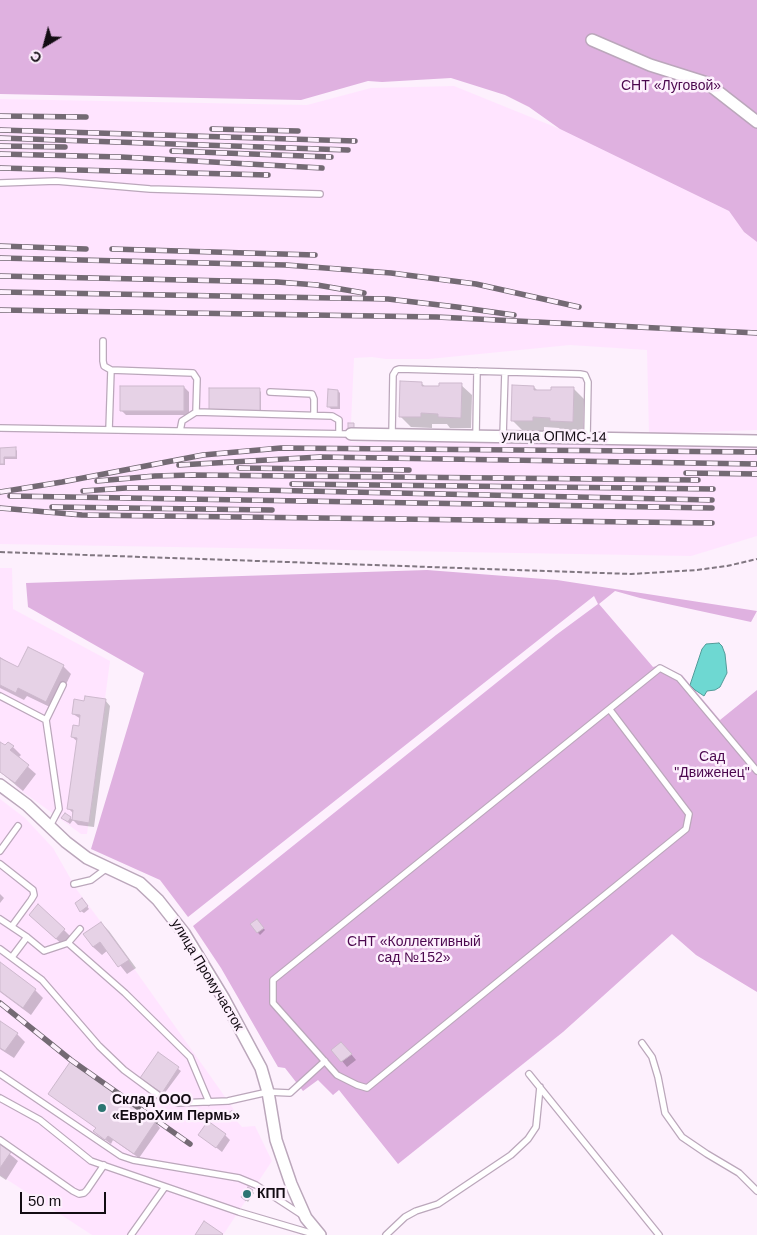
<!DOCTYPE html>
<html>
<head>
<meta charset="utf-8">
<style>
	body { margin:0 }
	#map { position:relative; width:757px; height:1235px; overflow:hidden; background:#fdf0fd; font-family:Arial,sans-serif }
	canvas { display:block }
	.north { position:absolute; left:20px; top:20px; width:50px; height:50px; -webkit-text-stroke:4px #fdf0fd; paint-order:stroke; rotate:217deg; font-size:14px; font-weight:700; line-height:20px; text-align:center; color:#130c13 }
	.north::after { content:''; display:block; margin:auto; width:18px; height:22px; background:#130c13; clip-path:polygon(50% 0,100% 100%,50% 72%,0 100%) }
	.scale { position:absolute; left:20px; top:1192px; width:86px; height:22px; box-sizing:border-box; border:2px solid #130c13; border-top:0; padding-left:6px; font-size:15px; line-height:18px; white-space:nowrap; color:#130c13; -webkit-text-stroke:4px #fdf0fd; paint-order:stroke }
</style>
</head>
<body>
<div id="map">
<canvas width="757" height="1235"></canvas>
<div class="north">С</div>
<div class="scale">50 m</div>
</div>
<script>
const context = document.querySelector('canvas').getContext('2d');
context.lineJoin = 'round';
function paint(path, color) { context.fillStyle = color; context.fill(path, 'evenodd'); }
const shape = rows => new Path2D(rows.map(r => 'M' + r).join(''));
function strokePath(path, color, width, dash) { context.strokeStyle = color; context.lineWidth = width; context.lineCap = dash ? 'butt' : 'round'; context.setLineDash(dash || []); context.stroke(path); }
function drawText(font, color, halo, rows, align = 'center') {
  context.font = font + ' Arial,sans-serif'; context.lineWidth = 5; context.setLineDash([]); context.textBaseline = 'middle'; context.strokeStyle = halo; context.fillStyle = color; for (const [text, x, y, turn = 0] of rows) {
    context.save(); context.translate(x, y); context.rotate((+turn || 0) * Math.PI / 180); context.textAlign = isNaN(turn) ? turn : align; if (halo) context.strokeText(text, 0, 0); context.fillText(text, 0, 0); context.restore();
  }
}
const built = shape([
	[454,86,560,129,729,211,744,232,757,242,757,430,649,434,647,350,570,345,429,359,386,359,372,357,354,358,351,423,354,423,354,431,350,433,351,442,757,437,757,536,691,556,0,544,0,99,307,105,371,88],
	[0,568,12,568,13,609,110,661,87,834,81,834,37,802,17,788,15,783,0,772],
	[0,799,25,818,53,848,77,890,101,922,228,1101,238,1116,235,1119,242,1127,255,1126,272,1161,223,1235,92,1235,0,1175]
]);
const green = shape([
	[0,0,757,0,757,242,744,232,729,211,560,129,529,107,505,95,451,78,382,82,368,81,301,100,0,94],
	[427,570,557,580,757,611,751,622,640,598,615,591,599,604,653,667,660,665,682,675,720,720,757,690,757,992,696,955,672,934,563,1032,398,1164,339,1090,333,1095,318,1080,303,1091,285,1068,278,1067,221,968,193,926,556,635,598,604,594,596,188,917,160,880,91,849,144,673,28,607,26,583]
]);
const water = shape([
	[719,643,722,646,725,654,727,673,720,687,715,690,707,691,704,696,695,690,690,685,702,649,706,644,719,643]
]);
const shadow = shape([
	[669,84,672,86,669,92,661,87],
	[421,383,426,387,461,385,472,395,471,428,450,428,447,424,432,424,432,428,411,427,400,416],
	[184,387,189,392,189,415,126,415,121,410],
	[534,387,538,391,573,388,584,399,583,432,562,432,559,428,544,427,544,432,523,431,512,420],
	[259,390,261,392,261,413,212,413],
	[338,391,340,393,340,409,331,409,329,407],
	[15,448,17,451,17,459,5,459,5,465,0,465,0,449],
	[0,657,19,669,63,666,71,674,54,709,27,696,24,700,0,688],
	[105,700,110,706,94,827,78,825,73,820,74,814,69,809,78,742,72,737,80,727,81,719,73,714,85,702],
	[0,743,5,747,13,747,21,755,18,758,36,774,23,791,0,772],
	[65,814,73,820,70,824,65,820],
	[0,894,4,898,0,903],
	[84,902,89,909,84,913,81,911],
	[256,920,265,930,260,935,251,925],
	[38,923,64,930,72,938,64,946],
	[101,923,109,931,136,968,127,974,108,950,102,955,93,947],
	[0,964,35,990,43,998,31,1015,0,992],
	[0,1023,17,1034,25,1042,14,1058,0,1049],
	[346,1048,356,1060,347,1067,333,1050],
	[158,1054,181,1071,164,1094,144,1080],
	[49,1094,155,1122,160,1128,139,1158,113,1140,111,1144,100,1136,95,1131,97,1128],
	[232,1110,235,1115,233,1116,229,1112],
	[200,1135,225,1135,230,1140,222,1152],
	[0,1146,18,1161,6,1180,0,1176],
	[252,1191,254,1193,248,1202,245,1199]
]);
const building = shape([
	[663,80,670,83,667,90,659,87,663,80],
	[400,381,422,382,422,386,439,386,439,383,462,383,461,418,438,417,438,414,421,413,421,417,399,417,400,381],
	[512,385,534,386,534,390,551,390,551,387,574,387,573,422,550,421,550,418,533,417,533,421,511,421,512,385],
	[120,386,184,386,184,411,120,411,120,386],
	[209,388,260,388,260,411,209,411,209,388],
	[328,389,338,390,338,407,327,407,328,389],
	[348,423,354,423,354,431,348,430,348,423],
	[16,447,16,457,4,457,4,464,0,464,0,448,16,447],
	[28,647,64,665,46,702,18,688,16,693,0,685,0,658,18,667,28,647],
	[85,696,106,699,89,823,72,820,73,810,67,809,77,738,71,737,73,725,79,726,80,715,72,714,74,699,84,701,85,696],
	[0,742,5,745,8,742,14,746,10,750,29,765,15,783,0,772,0,742],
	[65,813,71,817,68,822,61,818,65,813],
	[82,898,88,906,80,912,75,903,82,898],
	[38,904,65,929,56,939,29,915,38,904],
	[257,919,264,928,257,933,250,924,257,919],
	[101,922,129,960,118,967,100,942,93,947,83,934,101,922],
	[0,962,36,989,23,1008,0,991,0,962],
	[0,1021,18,1033,5,1051,0,1048,0,1021],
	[341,1042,352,1054,341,1062,331,1050,341,1042],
	[158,1052,179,1067,162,1093,140,1078,158,1052],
	[70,1062,156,1121,134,1154,108,1136,105,1140,93,1131,96,1128,48,1094,70,1062],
	[208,1121,226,1134,216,1148,198,1135,208,1121],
	[0,1144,11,1152,0,1168,0,1144],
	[248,1187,253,1190,246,1201,241,1197,248,1187],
	[204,1221,223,1234,222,1235,195,1235,204,1221]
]);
const path = shape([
	[0,552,631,574,697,570,727,566,757,559]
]);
const service = shape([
	[0,183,56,181,150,189,320,194],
	[103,341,103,361,104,366,111,370,193,373,197,379,196,412],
	[270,392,312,394,314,399,314,415],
	[0,428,351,434],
	[109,430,111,370],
	[180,431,182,421,196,412,332,416,339,420,339,434],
	[392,434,393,375,396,370,399,369,580,374,585,375,588,382,587,438],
	[476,436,477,371],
	[503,436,505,372],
	[0,696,46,720,59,809,50,826],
	[610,710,689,814,686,829,367,1088,357,1085,337,1075,273,1003,273,980,660,668,679,678,757,771],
	[46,720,63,685],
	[0,851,18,826],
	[0,864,33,890,34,895,31,900,12,926],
	[74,884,91,880,107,868],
	[0,919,27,937],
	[68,943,80,929],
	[0,949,42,980,99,1046,124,1070,162,1098,169,1100,178,1103,228,1101,268,1092,290,1093,325,1061],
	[12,957,27,937,44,951,68,943,125,993,190,1057,209,1102],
	[642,1043,652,1057,658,1077,665,1113,682,1137,707,1154,739,1173,757,1191],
	[0,1074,121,1156,133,1160,239,1178,256,1185,302,1215],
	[529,1074,659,1235],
	[0,1098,40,1120,91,1161,239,1212,317,1235],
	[0,1140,73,1191,79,1194,84,1193,87,1190,104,1165],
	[131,1235,165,1187],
	[386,1235,405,1217,416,1211,438,1204,511,1155,528,1139,536,1127,540,1087]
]);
const minor = shape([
	[592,40,650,65,707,83,757,122],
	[351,434,757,441],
	[0,785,27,805,66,842,87,858,140,883,158,900,184,933,224,999,261,1068,268,1092,276,1140,291,1184,306,1218,320,1235]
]);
const rail = shape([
	[0,116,86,117],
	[212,129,298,131],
	[0,130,355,141],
	[0,138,348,150],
	[0,146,65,147],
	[172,151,331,157],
	[0,154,121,157,322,168],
	[0,168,268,175],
	[0,246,86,249],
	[112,249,315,255],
	[0,258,286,265,391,273,476,284,579,307],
	[0,276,277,282,317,285,364,293],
	[0,292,388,299,457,307,514,315],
	[0,310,437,317,757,333],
	[179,465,320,457,756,464],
	[239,468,409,470],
	[686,473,757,474],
	[97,481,155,476,192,475,698,480],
	[292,484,713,489],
	[83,491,126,488,169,488,712,500],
	[0,492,62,482,203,455,281,448,756,452],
	[10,496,712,508],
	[52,507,272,510],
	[0,508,82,515,712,523],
	[0,1003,71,1060,190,1144]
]);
const markers = [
	[102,1108,5,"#2c7572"],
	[247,1194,5,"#2c7572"]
];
const parkNames = [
	["СНТ «Луговой»",671,86],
	["Сад",712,757],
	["\"Движенец\"",712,773],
	["СНТ «Коллективный",414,942],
	["сад №152»",414,958]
];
const streetNames = [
	["улица ОПМС-14",554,437,1],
	["улица Промучасток",207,975,59]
];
const poiNames = [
	["Склад ООО",112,1100],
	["«ЕвроХим Пермь»",112,1116],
	["КПП",257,1194]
];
paint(built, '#ffe4ff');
paint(green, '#dfb1e0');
paint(water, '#6ed8d2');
strokePath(water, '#539b99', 1);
paint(shadow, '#0003');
paint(building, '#e6d2e6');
strokePath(building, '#cdb9cd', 1);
strokePath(service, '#bba7bb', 8);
strokePath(minor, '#bba7bb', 14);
strokePath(path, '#817781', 2, [5, 2.5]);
strokePath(service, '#fff', 5.5);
strokePath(minor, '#fff', 11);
strokePath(rail, '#746a74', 5.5);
strokePath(rail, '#fdf0fd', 4, [11]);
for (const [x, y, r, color] of markers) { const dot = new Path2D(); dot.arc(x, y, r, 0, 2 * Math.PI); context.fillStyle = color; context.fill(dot); strokePath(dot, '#fdf0fd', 2); }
drawText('14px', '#4b074e', '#fdf0fd', parkNames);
drawText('14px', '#130c13', '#fdf0fd', streetNames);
drawText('bold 14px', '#130c13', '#fdf0fd', poiNames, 'left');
</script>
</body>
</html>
